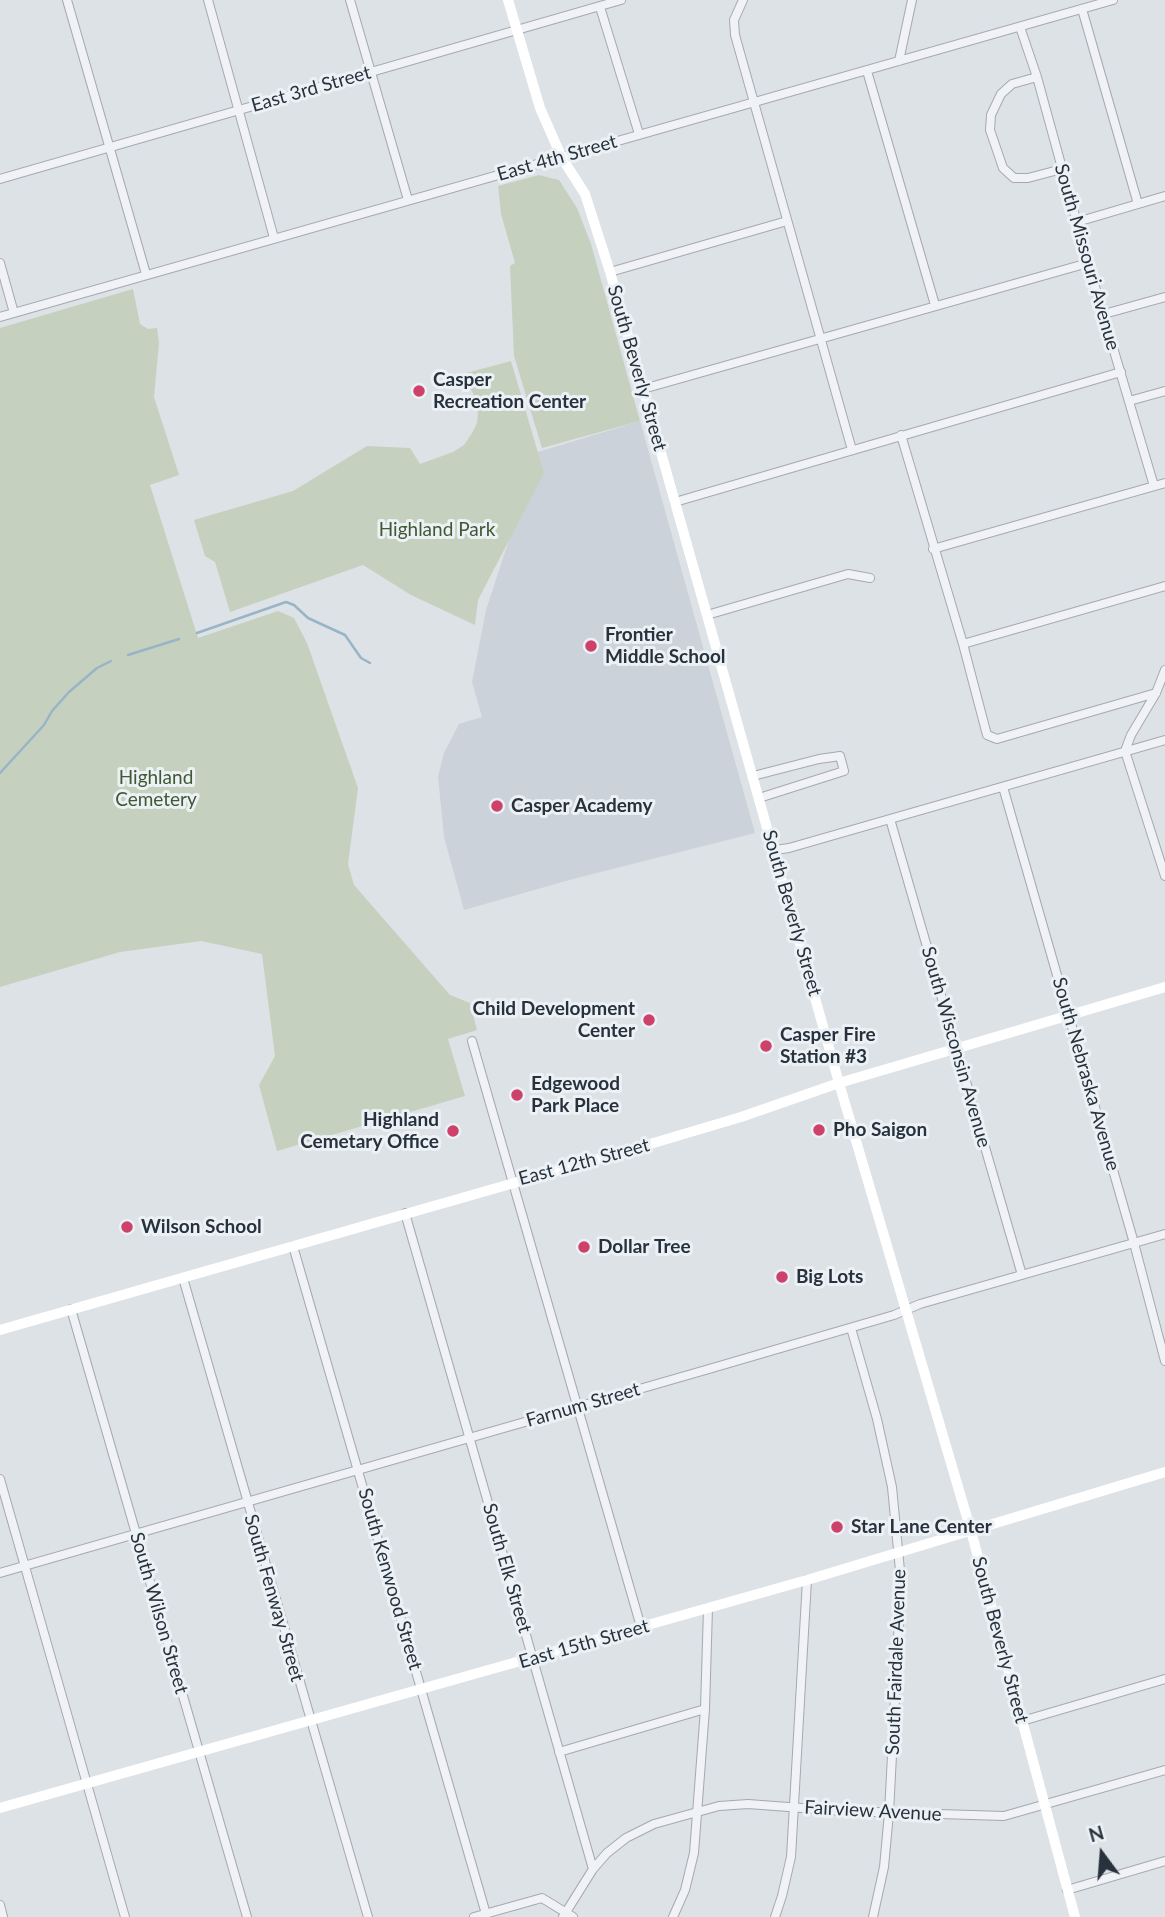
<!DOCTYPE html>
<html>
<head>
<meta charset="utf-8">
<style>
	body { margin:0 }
	#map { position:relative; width:1165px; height:1917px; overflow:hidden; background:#dde2e7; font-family:Lato,sans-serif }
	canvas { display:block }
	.north { position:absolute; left:1067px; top:1819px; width:70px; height:70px; -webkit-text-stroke:5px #ecf1f5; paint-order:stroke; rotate:344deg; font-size:19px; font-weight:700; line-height:28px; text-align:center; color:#27323d }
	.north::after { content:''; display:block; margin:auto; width:24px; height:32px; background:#27323d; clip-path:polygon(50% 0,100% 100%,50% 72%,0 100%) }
</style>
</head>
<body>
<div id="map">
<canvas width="1165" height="1917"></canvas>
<div class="north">N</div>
</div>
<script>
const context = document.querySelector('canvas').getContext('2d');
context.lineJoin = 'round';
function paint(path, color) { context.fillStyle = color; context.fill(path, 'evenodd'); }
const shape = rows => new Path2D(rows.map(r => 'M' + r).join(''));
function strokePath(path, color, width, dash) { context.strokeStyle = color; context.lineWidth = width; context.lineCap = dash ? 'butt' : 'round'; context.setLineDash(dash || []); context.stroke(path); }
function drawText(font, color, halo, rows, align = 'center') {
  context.font = font + ' Lato,sans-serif'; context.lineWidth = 6; context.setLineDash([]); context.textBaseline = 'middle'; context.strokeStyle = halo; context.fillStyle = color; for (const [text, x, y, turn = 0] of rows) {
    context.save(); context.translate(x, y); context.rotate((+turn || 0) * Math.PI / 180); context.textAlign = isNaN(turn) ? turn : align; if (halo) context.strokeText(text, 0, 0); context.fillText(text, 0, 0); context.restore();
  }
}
const built = shape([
	[640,421,755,833,573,879,464,910,444,837,438,776,444,753,459,724,482,717,472,682,486,610,538,452]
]);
const green = shape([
	[539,175,559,180,577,208,591,244,640,421,542,448,514,356,510,266,515,263,501,214,498,186],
	[133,289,140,324,148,329,157,328,159,343,154,397,179,475,150,485,198,638,278,611,294,618,307,643,358,788,348,864,354,885,450,995,470,1003,477,1030,448,1039,465,1096,277,1151,259,1085,275,1056,262,954,201,941,120,952,0,987,0,328],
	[511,361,544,473,478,600,475,625,411,595,363,565,230,612,215,562,205,556,194,520,293,491,367,446,410,448,420,464,453,452,464,445,472,433,477,423,478,413,473,393,467,384,455,376]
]);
const stream = shape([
	[197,633,286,602,294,605,308,618,345,635,361,658,370,663],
	[128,655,179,639],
	[0,773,44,725,52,711,69,692,97,668,111,661]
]);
const street = shape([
	[67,0,146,274],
	[208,0,274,238],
	[350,0,408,200],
	[743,0,734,20,735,35,852,450],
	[600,7,639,134],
	[1082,9,1138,204],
	[1020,27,1037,77,1088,263,1154,486],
	[899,61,912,0],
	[867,71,935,305],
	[1037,77,1012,84,1001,94,991,115,990,130,1003,168,1014,178,1028,178,1062,169],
	[0,179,621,0],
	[1077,222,1165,196],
	[0,263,14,313],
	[610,272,787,221],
	[1104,314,1165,297],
	[0,317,1113,0],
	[643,389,1088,263],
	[1129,401,1165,391],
	[901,435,963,644,987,735,997,739,1156,693],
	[675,502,1121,372],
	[933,549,1165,483],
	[707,615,848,574,870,578],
	[963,644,1165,586],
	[1165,670,1156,693,1131,735,1125,751,1165,876],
	[753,776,819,759,840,756,844,771,759,798],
	[1003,787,1134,1243,1165,1361],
	[890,819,1022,1275],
	[775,850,789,848,1165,740],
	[472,1041,641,1627],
	[405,1213,593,1869],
	[293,1246,486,1914],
	[183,1278,368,1917],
	[71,1309,247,1917],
	[851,1328,877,1419,892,1487,901,1581,889,1813,884,1867,873,1917],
	[0,1479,125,1917],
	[0,1573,709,1369,894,1315,920,1304,1165,1234],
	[1022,1721,1165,1679],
	[559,1752,705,1709],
	[1067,1890,1165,1861],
	[0,1905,3,1917],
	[474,1917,542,1898,573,1917],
	[563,1917,593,1869,607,1853,626,1838,654,1824,719,1806,748,1804,842,1811,1004,1816,1165,1770],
	[673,1917,685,1890,694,1853,705,1709,708,1608],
	[775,1917,782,1896,791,1857,807,1580]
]);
const secondary = shape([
	[508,0,540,108,562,158,585,194,610,272,839,1083,971,1531,1075,1917],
	[0,1330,640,1147,741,1117,839,1083,1165,987],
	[0,1808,807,1580,1165,1472]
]);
const markers = [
	[419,391,7,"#cd416a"],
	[591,646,7,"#cd416a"],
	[497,806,7,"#cd416a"],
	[649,1020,7,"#cd416a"],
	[766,1046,7,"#cd416a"],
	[517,1095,7,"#cd416a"],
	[819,1130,7,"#cd416a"],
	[453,1131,7,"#cd416a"],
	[127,1227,7,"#cd416a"],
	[584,1247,7,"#cd416a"],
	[782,1277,7,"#cd416a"],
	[837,1527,7,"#cd416a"]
];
const streetNames = [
	["East 3rd Street",311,89,-16],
	["East 4th Street",557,158,-16],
	["South Missouri Avenue",1087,257,74],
	["South Beverly Street",637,368,74],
	["South Beverly Street",792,913,74],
	["South Wisconsin Avenue",956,1047,74],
	["South Nebraska Avenue",1086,1074,74],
	["East 12th Street",584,1162,-15],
	["Farnum Street",583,1405,-16],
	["South Elk Street",507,1568,74],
	["South Kenwood Street",390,1579,74],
	["South Fenway Street",274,1598,74],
	["South Wilson Street",159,1613,74],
	["South Beverly Street",1000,1640,75],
	["East 15th Street",584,1644,-16],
	["South Fairdale Avenue",896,1662,-88],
	["Fairview Avenue",873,1811,3]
];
const poiNames = [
	["Casper",433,380],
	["Recreation Center",433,402],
	["Frontier",605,635],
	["Middle School",605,657],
	["Casper Academy",511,806],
	["Child Development",635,1009,"right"],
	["Center",635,1031,"right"],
	["Casper Fire",780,1035],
	["Station #3",780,1057],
	["Edgewood",531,1084],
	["Park Place",531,1106],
	["Highland",439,1120,"right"],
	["Cemetary Office",439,1142,"right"],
	["Pho Saigon",833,1130],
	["Wilson School",141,1227],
	["Dollar Tree",598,1247],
	["Big Lots",796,1277],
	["Star Lane Center",851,1527]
];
const parkNames = [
	["Highland Park",437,530],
	["Highland",156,778],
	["Cemetery",156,800]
];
paint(built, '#cbd2d9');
paint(green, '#c5d1be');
strokePath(stream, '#98b5c7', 2.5);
strokePath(street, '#a3aab1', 10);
strokePath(street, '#f0f2f5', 8);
strokePath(secondary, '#fff', 10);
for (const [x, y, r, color] of markers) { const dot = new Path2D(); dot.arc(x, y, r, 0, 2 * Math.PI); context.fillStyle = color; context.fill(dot); strokePath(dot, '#ecf1f5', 2.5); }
drawText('19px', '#27323d', '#ecf1f5', streetNames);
drawText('bold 19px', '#27323d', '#ecf1f5', poiNames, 'left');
drawText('19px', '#405934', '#ecf1f5', parkNames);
</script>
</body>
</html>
